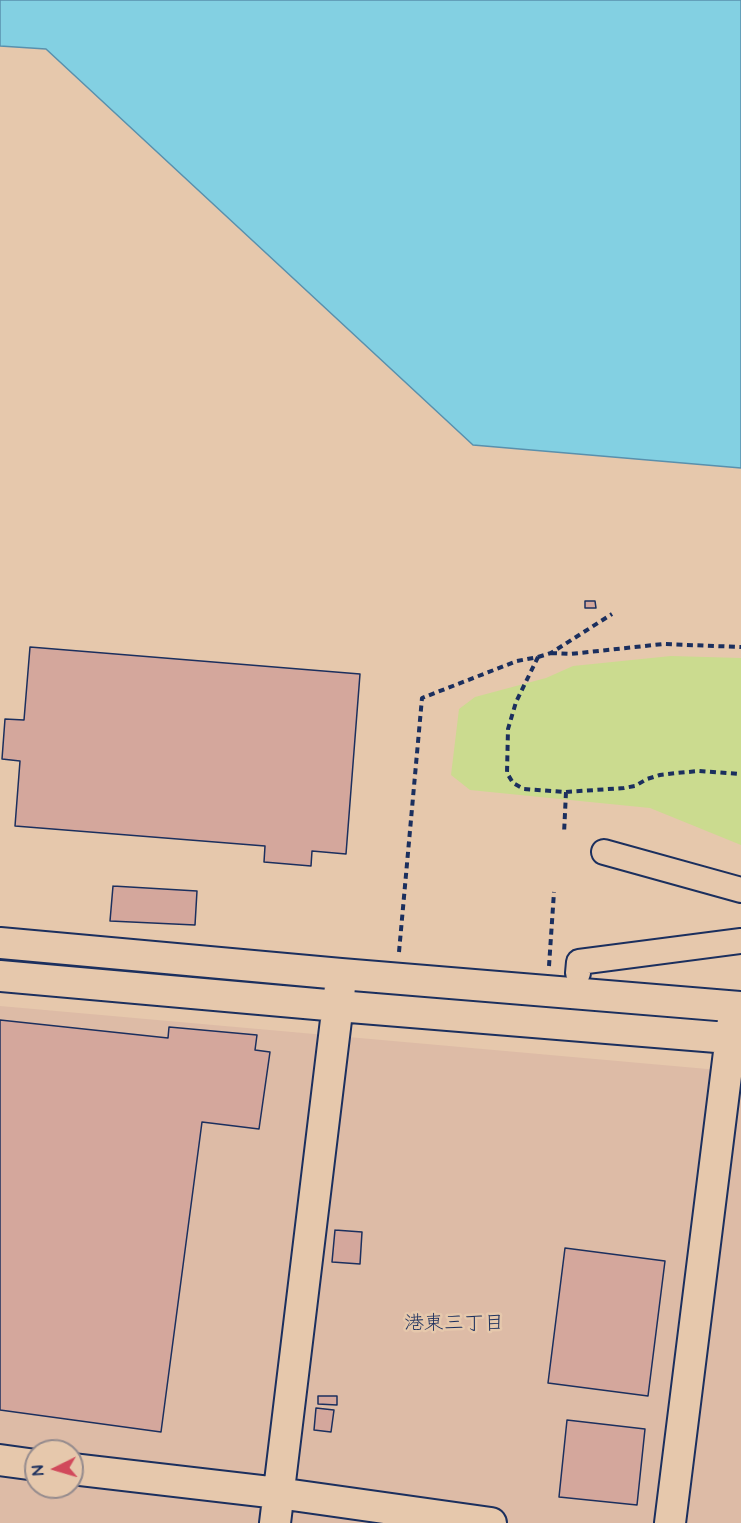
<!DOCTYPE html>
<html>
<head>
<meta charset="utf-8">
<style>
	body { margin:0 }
	#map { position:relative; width:741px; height:1523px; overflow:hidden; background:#e6c8ac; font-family:"Architects Daughter",sans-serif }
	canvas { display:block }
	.north { position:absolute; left:24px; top:1439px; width:60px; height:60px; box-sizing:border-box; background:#e6c8ac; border:2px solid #958b8d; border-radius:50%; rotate:265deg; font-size:16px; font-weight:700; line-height:24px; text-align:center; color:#1b2f5e }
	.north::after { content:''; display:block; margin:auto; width:21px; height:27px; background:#d1495b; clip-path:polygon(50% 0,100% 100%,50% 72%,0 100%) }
</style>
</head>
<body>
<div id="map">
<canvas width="741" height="1523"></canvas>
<div class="north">N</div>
</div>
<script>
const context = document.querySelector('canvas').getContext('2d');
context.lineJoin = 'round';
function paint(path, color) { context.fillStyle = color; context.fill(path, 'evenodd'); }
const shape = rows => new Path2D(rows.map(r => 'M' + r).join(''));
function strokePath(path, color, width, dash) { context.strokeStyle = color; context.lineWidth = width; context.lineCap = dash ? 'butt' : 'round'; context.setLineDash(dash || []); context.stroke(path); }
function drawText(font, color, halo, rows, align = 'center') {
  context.font = font + ' "Architects Daughter","Klee One",sans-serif'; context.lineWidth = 5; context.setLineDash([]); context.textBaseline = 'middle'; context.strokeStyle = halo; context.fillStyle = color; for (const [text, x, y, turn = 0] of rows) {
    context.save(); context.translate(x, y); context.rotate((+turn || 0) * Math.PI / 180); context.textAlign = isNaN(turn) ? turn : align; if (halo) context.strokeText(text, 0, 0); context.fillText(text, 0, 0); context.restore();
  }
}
const built = shape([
	[0,1006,741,1072,741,1523,0,1523],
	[36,1451,72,1451,72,1487,36,1487]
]);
const green = shape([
	[671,656,741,658,741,845,650,808,470,790,451,775,459,709,475,697,546,678,573,666]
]);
const water = shape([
	[0,0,741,0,741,468,473,445,46,49,0,46,0,0]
]);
const building = shape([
	[585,601,595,601,596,608,585,608,585,601],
	[30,647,360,674,346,854,312,851,311,866,264,862,265,846,15,826,20,761,2,759,5,719,24,720,30,647],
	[113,886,197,891,195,925,110,921,113,886],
	[0,1020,168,1038,169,1027,257,1035,255,1050,270,1052,259,1129,202,1122,161,1432,0,1410,0,1020],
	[335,1230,362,1232,360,1264,332,1262,335,1230],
	[565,1248,665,1261,648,1396,548,1383,565,1248],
	[318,1396,337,1396,337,1405,318,1404,318,1396],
	[316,1408,334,1410,331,1432,314,1430,316,1408],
	[567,1420,645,1429,637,1505,559,1497,567,1420]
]);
const path = shape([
	[551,653,570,654,663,644,741,647],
	[538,657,551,653,612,614],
	[566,792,624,788,635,786,647,779,660,775,677,773,699,771,741,774],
	[399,952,422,698,517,661,538,657,516,702,508,729,507,773,513,783,524,789,566,792,564,834],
	[549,966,554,892]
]);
const minor = shape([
	[604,852,741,890],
	[578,973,579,962,741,941]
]);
const tertiary = shape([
	[0,943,341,974,741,1007],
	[0,976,338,1006,741,1039],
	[0,1460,36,1465],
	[72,1469,278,1493,491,1523],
	[275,1523,340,987],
	[670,1523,733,1020]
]);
const neighbourhoodNames = [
	["港東三丁目",454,1325]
];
paint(built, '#ddbba6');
paint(green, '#cbdb8f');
paint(water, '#83d0e2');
strokePath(water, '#5990ad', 1.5);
paint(building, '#d4a79c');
strokePath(building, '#1b2f5e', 1.5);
strokePath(minor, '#1b2f5e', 28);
strokePath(tertiary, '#1b2f5e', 34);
strokePath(path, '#1b2f5e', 4, [6, 4.5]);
strokePath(minor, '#e6c8ac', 24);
strokePath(tertiary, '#e6c8ac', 30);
drawText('20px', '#1b2f5e', '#e6c8ac', neighbourhoodNames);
</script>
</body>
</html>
